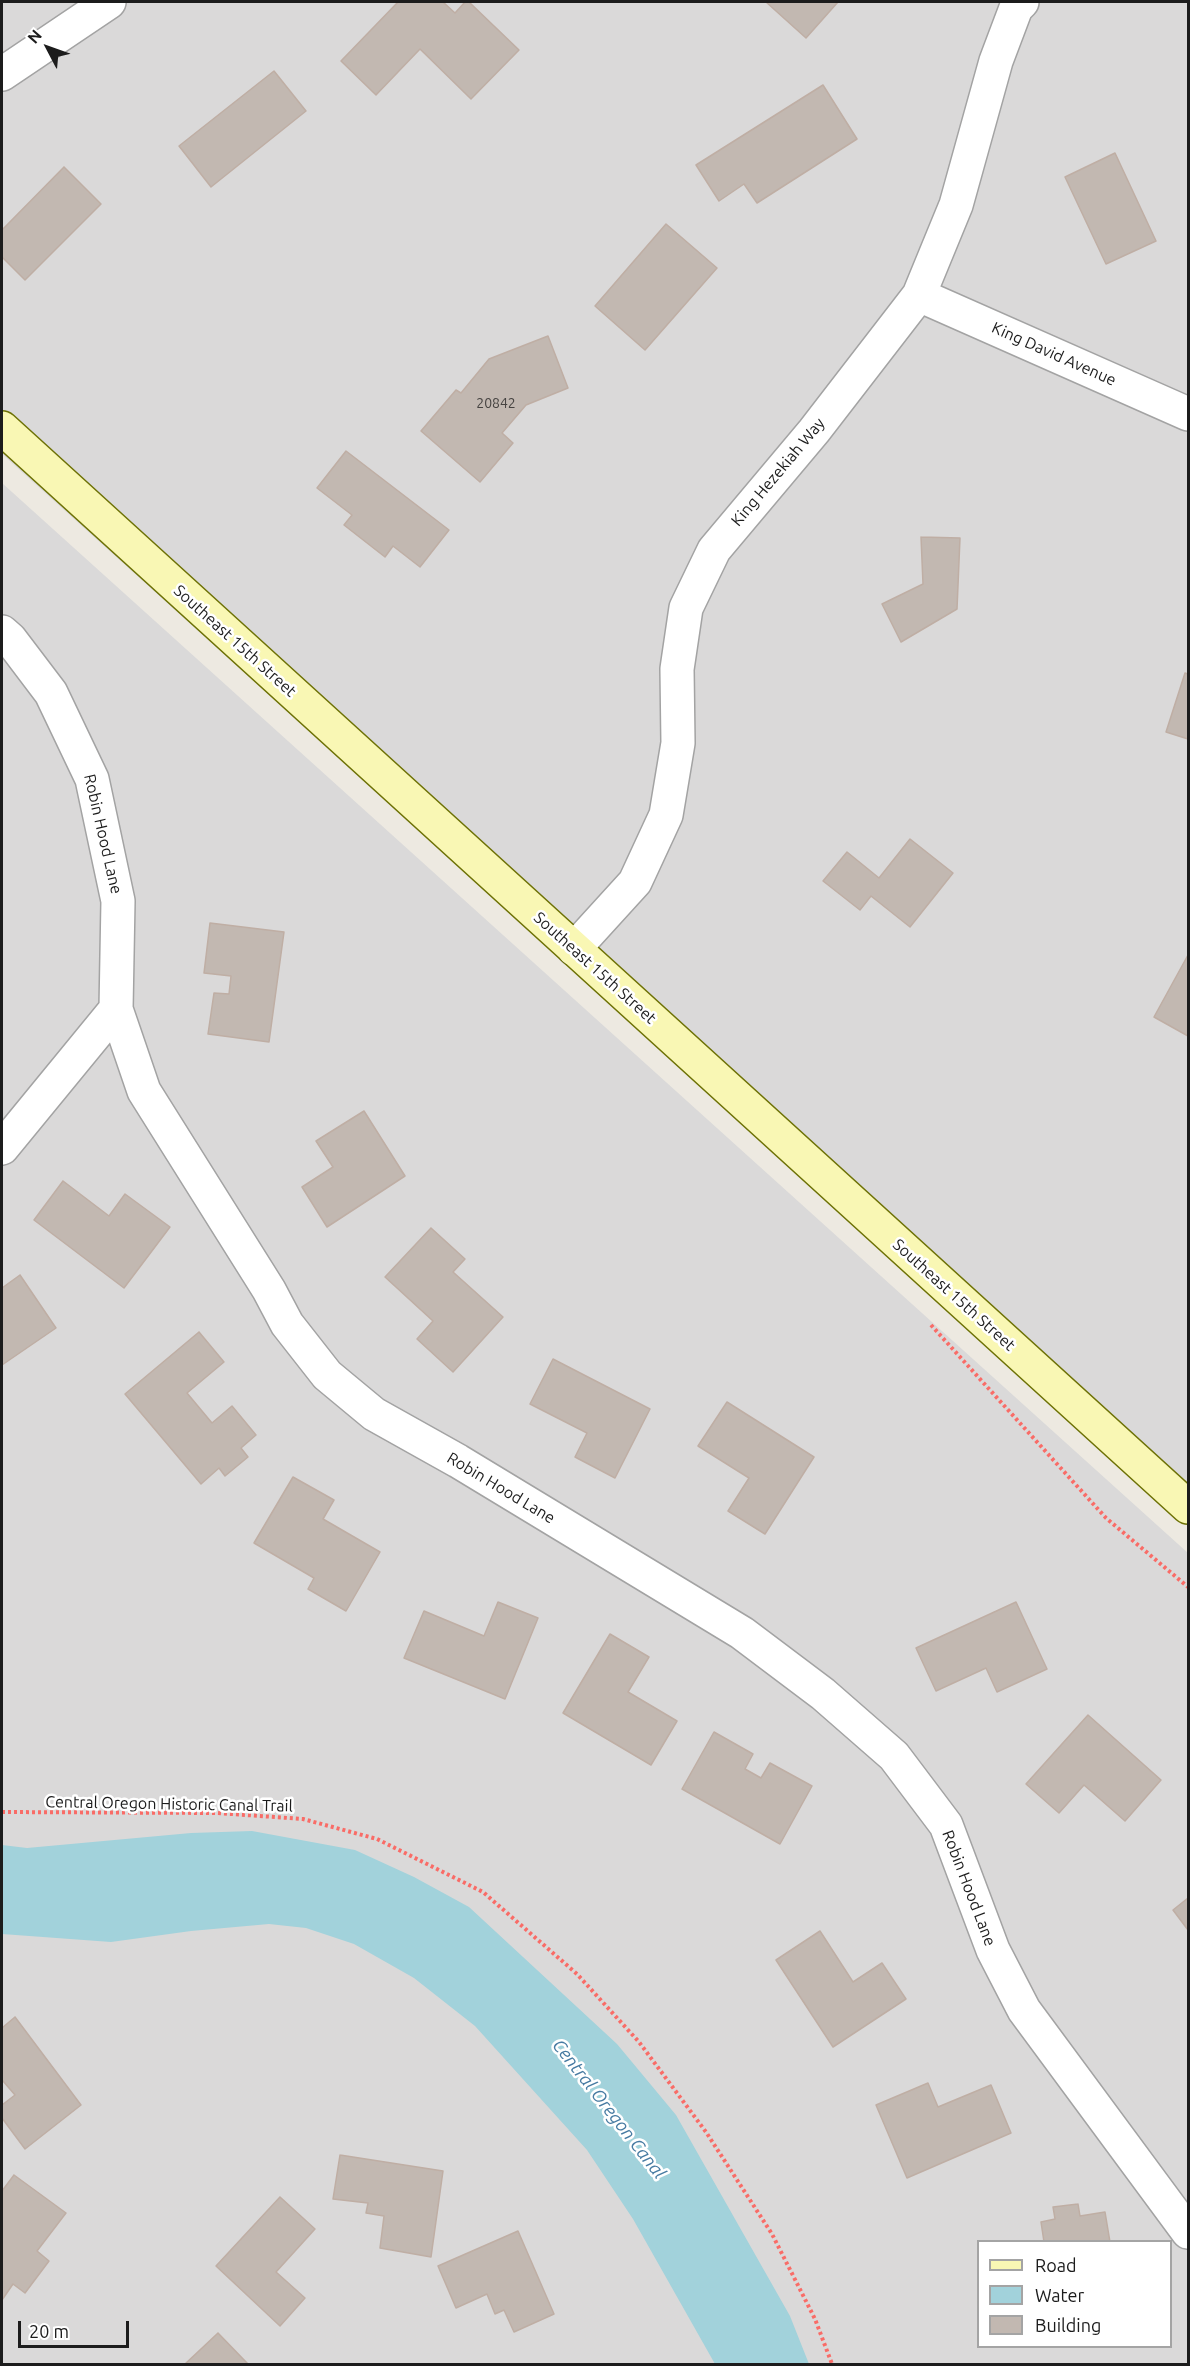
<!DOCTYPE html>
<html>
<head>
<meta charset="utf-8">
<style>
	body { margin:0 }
	#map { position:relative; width:1190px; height:2366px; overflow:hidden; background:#ede9e1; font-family:Ubuntu,sans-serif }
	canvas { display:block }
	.frame { position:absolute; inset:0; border:3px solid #1c1c1c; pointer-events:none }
	.legend { position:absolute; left:977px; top:2240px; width:195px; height:108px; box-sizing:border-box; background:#fff; border:2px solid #a4a4a4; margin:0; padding:8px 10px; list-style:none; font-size:18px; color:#1c1c1c }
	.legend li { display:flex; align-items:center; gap:12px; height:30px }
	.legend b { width:30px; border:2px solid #a4a4a4 }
	.north { position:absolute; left:18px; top:18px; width:60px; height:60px; -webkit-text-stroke:4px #fff; paint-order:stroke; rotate:311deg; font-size:16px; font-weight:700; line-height:24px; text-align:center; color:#1c1c1c }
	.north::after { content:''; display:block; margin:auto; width:21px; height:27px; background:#1c1c1c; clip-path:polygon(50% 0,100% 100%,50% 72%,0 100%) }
	.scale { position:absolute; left:18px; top:2321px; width:111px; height:27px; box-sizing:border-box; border:3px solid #1c1c1c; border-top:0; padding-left:8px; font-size:18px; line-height:21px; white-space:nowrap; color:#1c1c1c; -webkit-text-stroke:4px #fff; paint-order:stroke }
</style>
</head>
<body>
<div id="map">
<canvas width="1190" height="2366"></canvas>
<div class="frame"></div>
<ul class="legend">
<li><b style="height:8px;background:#f9f7b4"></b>Road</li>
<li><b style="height:16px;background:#a2d2db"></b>Water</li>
<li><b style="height:16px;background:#c2b8b1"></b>Building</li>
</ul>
<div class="north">N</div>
<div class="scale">20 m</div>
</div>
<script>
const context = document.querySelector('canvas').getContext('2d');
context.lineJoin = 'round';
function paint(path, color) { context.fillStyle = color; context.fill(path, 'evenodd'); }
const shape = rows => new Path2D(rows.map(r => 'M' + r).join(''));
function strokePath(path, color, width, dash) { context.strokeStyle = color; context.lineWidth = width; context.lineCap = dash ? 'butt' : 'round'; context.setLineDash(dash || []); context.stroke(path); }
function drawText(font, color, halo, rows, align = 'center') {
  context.font = font + ' Ubuntu,sans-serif'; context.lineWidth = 5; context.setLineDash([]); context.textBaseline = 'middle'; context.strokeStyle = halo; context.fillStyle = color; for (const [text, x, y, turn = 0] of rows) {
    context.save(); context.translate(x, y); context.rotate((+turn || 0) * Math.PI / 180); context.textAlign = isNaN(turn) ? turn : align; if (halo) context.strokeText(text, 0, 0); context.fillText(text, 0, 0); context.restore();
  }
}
const residential = shape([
	[2,2,1188,2,1188,1523,2,454],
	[2,483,1188,1553,1188,2364,2,2364],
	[978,2242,1170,2242,1170,2346,978,2346]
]);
const water = shape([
	[252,1831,355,1850,414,1877,469,1907,617,2044,676,2115,790,2316,809,2364,715,2364,633,2219,587,2150,475,2026,414,1978,354,1944,306,1928,269,1924,191,1931,111,1942,2,1934,2,1845,27,1848,191,1833]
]);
const building = shape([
	[398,2,443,2,455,13,465,2,469,2,519,50,471,99,420,49,376,95,341,61,398,2],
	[766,2,838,2,806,38,766,2],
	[274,71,306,111,211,187,179,146,274,71],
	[823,85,857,139,757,203,744,184,719,201,696,165,823,85],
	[1115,153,1156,241,1106,264,1065,177,1115,153],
	[64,167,101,204,25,280,2,257,2,230,64,167],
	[666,224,717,268,645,350,595,306,666,224],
	[548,336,568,388,526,405,502,433,513,443,480,482,421,431,456,390,461,393,489,359,548,336],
	[346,451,449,530,420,567,393,546,385,557,344,525,352,515,317,488,346,451],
	[921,537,960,538,957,609,901,642,882,604,923,584,921,537],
	[1185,673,1188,674,1188,739,1166,732,1185,673],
	[910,839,953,873,910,927,871,896,860,910,823,881,847,852,879,878,910,839],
	[210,923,284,932,269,1042,208,1034,214,993,229,994,231,976,204,973,210,923],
	[1188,955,1188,1036,1154,1017,1188,955],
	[364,1111,405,1176,327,1227,302,1187,333,1167,316,1141,364,1111],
	[63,1181,109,1216,125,1194,170,1227,124,1288,34,1220,63,1181],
	[431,1228,465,1259,453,1272,503,1317,453,1372,417,1339,433,1321,385,1277,431,1228],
	[20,1275,56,1328,2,1365,2,1288,20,1275],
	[199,1332,224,1362,187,1393,212,1423,232,1406,256,1435,241,1448,248,1457,225,1476,219,1468,201,1484,125,1394,199,1332],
	[553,1359,650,1409,615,1478,575,1457,587,1433,530,1404,553,1359],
	[727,1402,814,1457,765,1534,728,1511,749,1478,698,1446,727,1402],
	[293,1477,334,1500,323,1519,380,1552,346,1611,308,1589,314,1578,254,1543,293,1477],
	[498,1602,538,1618,505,1699,404,1658,424,1611,484,1636,498,1602],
	[1016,1602,1047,1669,997,1692,986,1668,936,1691,916,1648,1016,1602],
	[610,1634,649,1657,628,1692,677,1721,651,1765,563,1713,610,1634],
	[1088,1715,1161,1780,1125,1821,1084,1785,1059,1813,1026,1784,1088,1715],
	[714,1732,753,1754,745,1769,761,1778,770,1763,812,1786,780,1844,682,1789,714,1732],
	[1188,1898,1188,1930,1173,1910,1188,1898],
	[820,1931,853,1982,882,1963,906,1999,833,2047,776,1960,820,1931],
	[15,2017,81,2105,25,2149,2,2118,2,2105,15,2095,3,2081,2,2082,2,2028,15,2017],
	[928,2083,938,2107,991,2085,1011,2133,907,2178,876,2105,928,2083],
	[340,2155,443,2171,431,2257,380,2248,384,2216,366,2213,368,2203,333,2199,340,2155],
	[14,2175,66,2213,37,2251,49,2261,25,2293,13,2284,2,2300,2,2191,14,2175],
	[280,2197,315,2229,276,2272,305,2298,280,2326,216,2266,280,2197],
	[1078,2204,1080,2216,1105,2212,1110,2242,1044,2242,1041,2222,1055,2219,1053,2207,1078,2204],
	[518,2231,554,2314,514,2332,504,2310,495,2314,487,2294,456,2308,438,2266,518,2231],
	[218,2333,248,2364,185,2364,218,2333]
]);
const path = shape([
	[931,1325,1106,1518,1188,1587],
	[2,1812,217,1813,303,1819,377,1839,483,1892,577,1974,639,2042,706,2132,772,2234,815,2319,832,2364]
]);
const minor = shape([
	[2,74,109,2],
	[919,295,1188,414],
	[2,632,10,639,51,693,92,779,118,901,116,1009,144,1091,269,1290,287,1324,327,1375,374,1414,458,1461,742,1633,823,1694,894,1756,946,1825,993,1950,1024,2010,1188,2232],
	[574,949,635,882,666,815,678,743,677,669,686,608,714,550,814,431,919,295,956,205,996,61,1016,8,1022,2],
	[2,1148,116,1009]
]);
const secondary = shape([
	[2,428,1188,1507]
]);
const numberNames = [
	["20842",496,403]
];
const streetNames = [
	["King David Avenue",1054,354,24],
	["King Hezekiah Way",778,472,-50],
	["Southeast 15th Street",235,641,42],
	["Robin Hood Lane",103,834,77],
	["Southeast 15th Street",595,968,42],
	["Southeast 15th Street",954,1295,42],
	["Robin Hood Lane",501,1488,31],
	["Central Oregon Historic Canal Trail",169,1804,1],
	["Robin Hood Lane",969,1888,69]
];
const waterNames = [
	["Central Oregon Canal",609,2109,52]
];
paint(residential, '#dad9d9');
paint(water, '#a2d2db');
paint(building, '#c2b8b1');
strokePath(building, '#bfaea4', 1.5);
strokePath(minor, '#a3a3a3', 36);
strokePath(secondary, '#6d7105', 36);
strokePath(path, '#f96c67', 4, [3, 3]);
strokePath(minor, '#fff', 33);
strokePath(secondary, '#f9f7b4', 33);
drawText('14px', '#464341', null, numberNames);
drawText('16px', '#1c1c1c', '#fff', streetNames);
drawText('italic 18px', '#477ba2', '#fff', waterNames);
</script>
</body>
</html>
